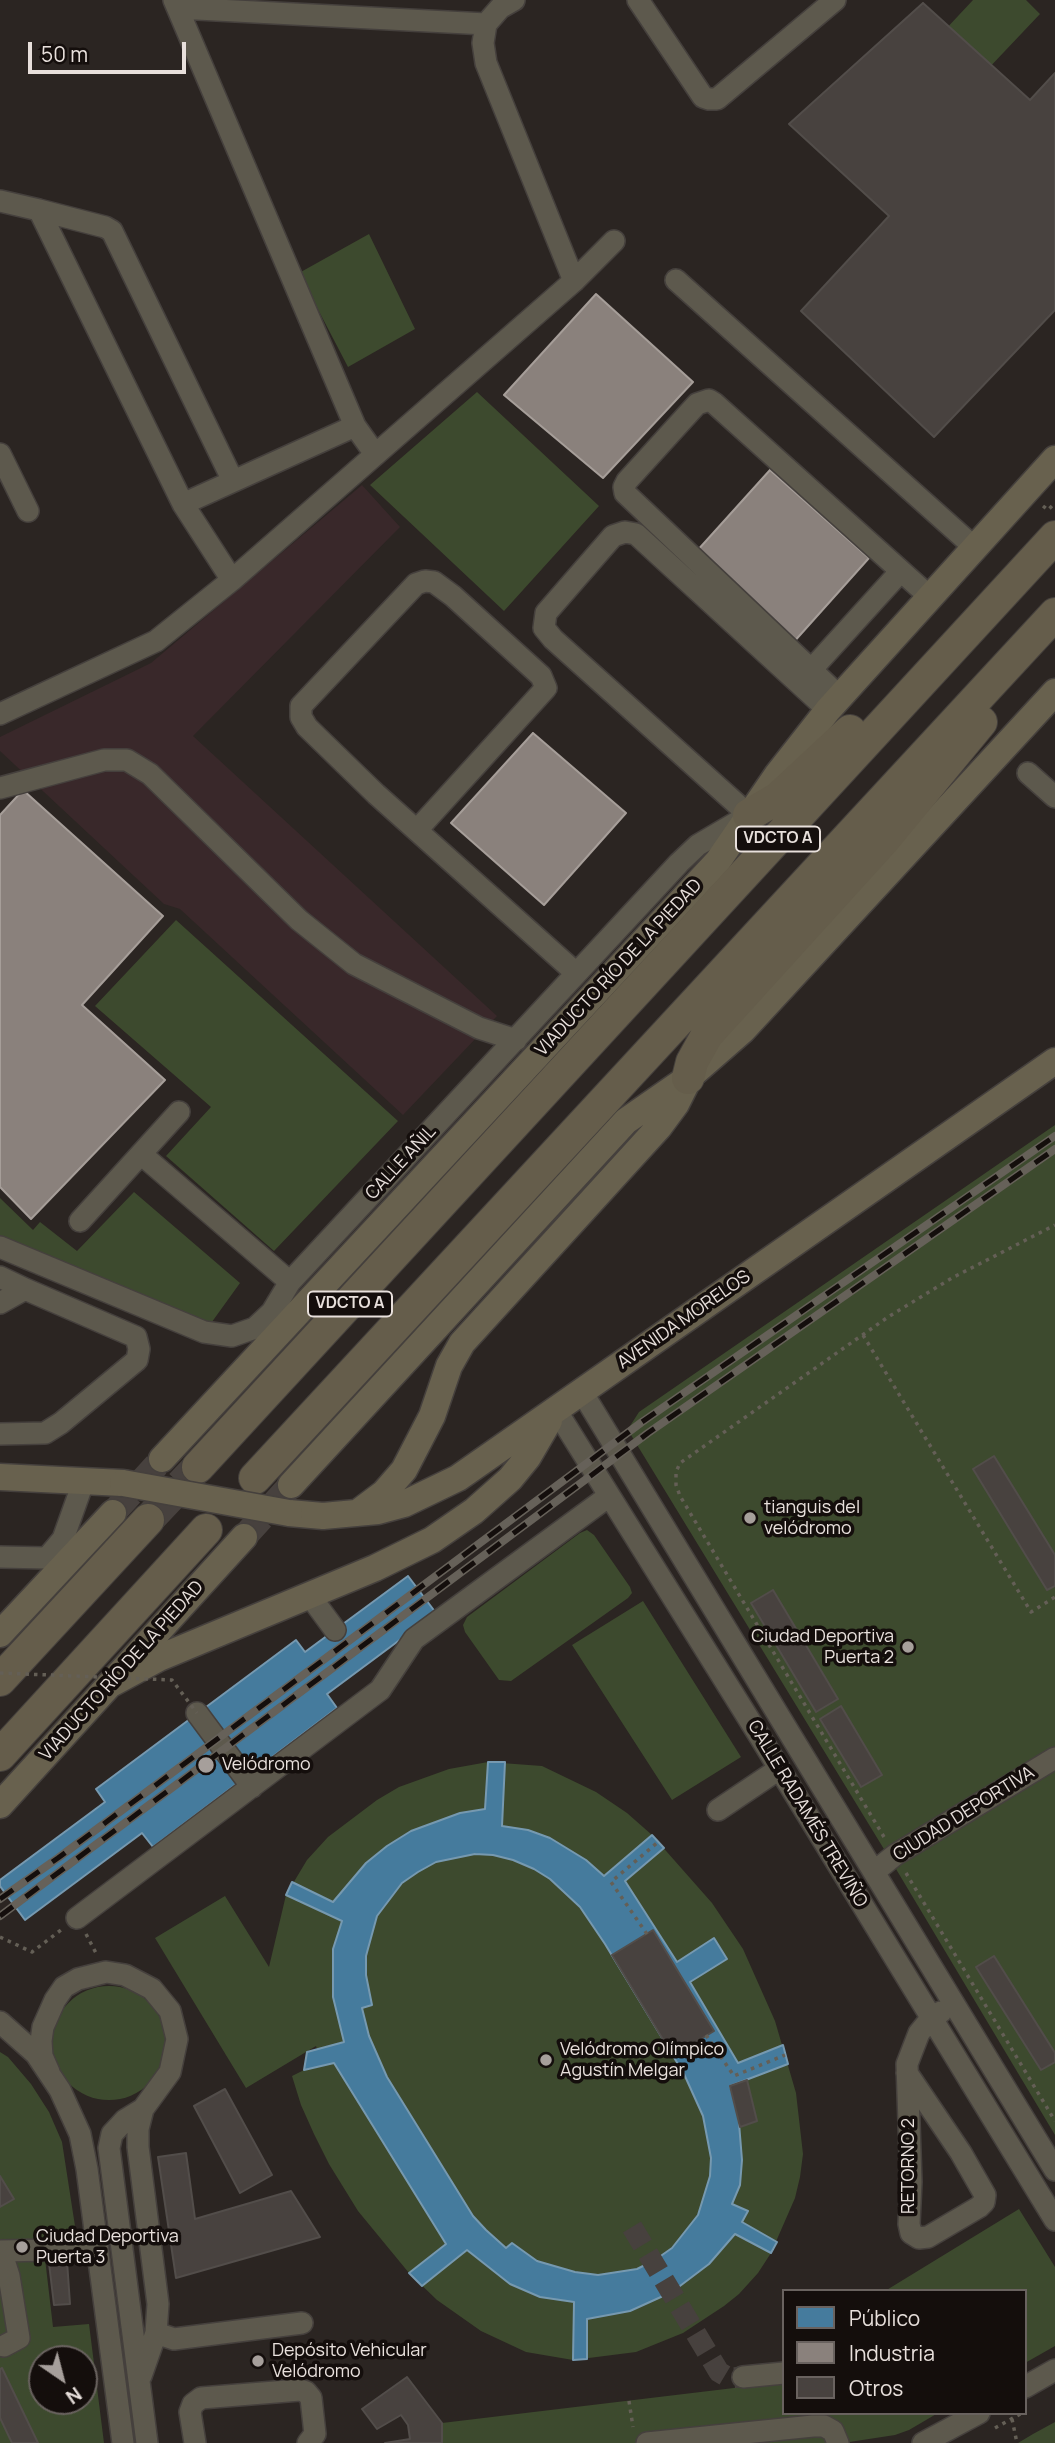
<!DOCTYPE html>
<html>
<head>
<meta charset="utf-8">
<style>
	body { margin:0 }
	#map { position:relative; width:1055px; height:2443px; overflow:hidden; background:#2b2522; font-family:Manrope,sans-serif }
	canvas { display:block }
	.legend { position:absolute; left:782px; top:2289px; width:245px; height:126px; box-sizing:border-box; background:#140e0c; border:2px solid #69625f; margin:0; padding:9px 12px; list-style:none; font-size:21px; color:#e8e0dc }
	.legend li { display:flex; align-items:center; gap:14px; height:35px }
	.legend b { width:35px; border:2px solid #69625f }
	.north { position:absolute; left:28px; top:2345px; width:70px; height:70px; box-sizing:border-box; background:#140e0c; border:2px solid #69625f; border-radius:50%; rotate:145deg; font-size:19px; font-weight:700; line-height:28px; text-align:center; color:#e8e0dc }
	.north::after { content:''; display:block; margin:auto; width:24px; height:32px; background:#a69f9b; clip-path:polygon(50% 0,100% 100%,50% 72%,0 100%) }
	.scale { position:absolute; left:28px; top:42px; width:158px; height:32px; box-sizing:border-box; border:4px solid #e8e0dc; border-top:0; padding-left:9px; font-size:21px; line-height:24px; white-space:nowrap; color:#e8e0dc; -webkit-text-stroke:5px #140e0c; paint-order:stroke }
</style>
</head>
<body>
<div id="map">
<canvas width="1055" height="2443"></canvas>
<ul class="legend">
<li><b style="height:19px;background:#457b9d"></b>Público</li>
<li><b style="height:19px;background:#8a817c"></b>Industria</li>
<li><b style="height:19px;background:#48423f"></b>Otros</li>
</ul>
<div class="north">N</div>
<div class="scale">50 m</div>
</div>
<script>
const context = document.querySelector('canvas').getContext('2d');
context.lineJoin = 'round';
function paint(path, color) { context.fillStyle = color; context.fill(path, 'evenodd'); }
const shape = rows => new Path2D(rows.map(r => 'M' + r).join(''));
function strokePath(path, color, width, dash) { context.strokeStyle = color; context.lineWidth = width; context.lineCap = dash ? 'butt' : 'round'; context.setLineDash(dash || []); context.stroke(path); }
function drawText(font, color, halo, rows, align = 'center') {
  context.font = font + ' Manrope,sans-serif'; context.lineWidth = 7; context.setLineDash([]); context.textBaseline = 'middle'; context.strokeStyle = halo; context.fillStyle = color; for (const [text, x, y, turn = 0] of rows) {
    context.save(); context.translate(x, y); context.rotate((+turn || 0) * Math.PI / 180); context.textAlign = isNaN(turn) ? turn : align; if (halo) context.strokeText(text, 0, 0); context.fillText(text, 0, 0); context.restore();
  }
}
const industrial = shape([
	[362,485,400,527,193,736,497,1016,403,1115,180,909,164,904,0,751,0,737,151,663]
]);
const green = shape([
	[973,0,1026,0,1040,14,986,71,944,31],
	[369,234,415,329,348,367,299,273],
	[477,392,599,506,504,611,370,485],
	[176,920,398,1121,274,1251,166,1156,211,1107,95,1006],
	[1055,1125,1055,2135,890,1859,631,1435,630,1426,639,1412],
	[134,1192,240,1283,209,1326,0,1236,0,1198,33,1230,40,1222,77,1251],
	[587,1530,594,1535,630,1587,632,1593,628,1598,511,1681,499,1680,465,1632,463,1625,467,1617,580,1533],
	[643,1601,741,1757,672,1800,572,1645],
	[488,1762,542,1766,596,1792,627,1813,652,1835,712,1903,743,1949,775,2021,796,2093,803,2154,800,2177,795,2198,771,2253,758,2273,739,2294,724,2306,683,2333,636,2352,573,2360,526,2352,481,2331,437,2300,409,2273,358,2211,329,2164,314,2134,301,2105,292,2076,304,2070,317,2049,316,2046,246,2088,155,1938,225,1896,269,1967,286,1895,307,1860,328,1837,377,1800,399,1787,449,1769],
	'52 2043a57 57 0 1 1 114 0a57 57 0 1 1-114 0Z',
	[0,2052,8,2057,31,2084,49,2112,62,2142,77,2239,44,2250,53,2327,89,2324,104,2443,0,2443],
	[42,2359,84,2359,84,2401,42,2401],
	[1019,2209,1055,2267,1055,2346,1025,2363,1025,2291,885,2291],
	[784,2382,784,2413,938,2413,909,2430,895,2435,843,2443,442,2443,442,2423],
	[1055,2422,1055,2443,1018,2443,1033,2434]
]);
const public = shape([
	[408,1576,436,1613,327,1694,337,1708,153,1847,142,1833,25,1920,0,1886,0,1880,105,1802,96,1789,296,1640,305,1652,408,1576],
	[488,1762,505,1762,502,1826,528,1830,550,1838,586,1860,604,1876,652,1835,664,1848,625,1881,677,1962,714,1938,727,1959,690,1982,738,2063,783,2045,788,2064,730,2086,738,2111,742,2160,740,2185,732,2204,748,2211,742,2222,777,2242,771,2253,735,2234,709,2264,672,2292,630,2311,587,2319,587,2359,573,2360,574,2302,540,2297,510,2284,467,2250,422,2286,409,2273,446,2244,334,2063,304,2070,307,2052,344,2042,333,1997,333,1949,342,1921,286,1895,292,1882,333,1902,366,1863,387,1846,411,1831,460,1813,485,1809,488,1762],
	[475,1854,493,1855,513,1860,534,1869,550,1879,580,1907,605,1944,684,2074,703,2116,711,2158,710,2176,698,2215,672,2248,655,2260,637,2269,598,2275,575,2272,537,2261,512,2243,506,2248,486,2230,473,2216,387,2077,369,2036,362,2008,372,2005,366,1975,366,1956,377,1916,402,1883,418,1872,436,1862,475,1854]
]);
const industry = shape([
	[596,294,693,382,603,478,504,395,596,294],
	[770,470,869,558,792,644,696,552,770,470],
	[533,733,626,813,544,905,451,823,533,733],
	[23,790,163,916,82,1005,165,1080,31,1219,0,1187,0,815,23,790]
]);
const building = shape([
	[923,3,1030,100,1055,73,1055,310,934,437,801,311,889,216,789,124,923,3],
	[994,1456,1055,1555,1055,1586,1047,1590,973,1469,994,1456],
	[773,1590,838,1699,816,1712,751,1603,773,1590],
	[841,1706,882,1775,861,1787,820,1719,841,1706],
	[653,1930,714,2031,673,2056,612,1955,653,1930],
	[994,1956,1055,2053,1055,2062,1041,2070,976,1967,994,1956],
	[747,2080,757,2121,740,2127,730,2086,747,2080],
	[225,2089,272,2175,240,2193,194,2106,225,2089],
	[186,2153,195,2219,291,2191,320,2237,176,2278,158,2157,186,2153],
	[0,2176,14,2199,0,2207,0,2176],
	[67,2261,70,2304,54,2305,49,2263,67,2261],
	[2,2368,25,2416,38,2443,12,2443,0,2418,0,2369,2,2368],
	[407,2377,442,2423,442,2443,385,2443,410,2439,408,2425,401,2415,377,2429,362,2409,407,2377]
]);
const minorTunnel = shape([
	[632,2227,719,2372,729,2378,743,2377]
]);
const majorTunnel = shape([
	[113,1513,162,1459],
	[244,1537,291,1485]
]);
const highwayTunnel = shape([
	[148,1520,198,1467]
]);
const path = shape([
	[1043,506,1048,510,1055,503],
	[863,1335,1031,1612,1055,1597],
	[884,1837,680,1496,676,1485,676,1472,680,1463,693,1454,888,1317,952,1278,1055,1225],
	[906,1873,1055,2121],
	[86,1934,97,1955],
	[647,1934,611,1882,658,1842],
	[0,1937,32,1952,61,1930],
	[706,2035,734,2076,785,2055],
	[629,2401,633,2427],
	[1012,2419,1017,2443],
	[995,2428,1022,2413]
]);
const minor = shape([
	[174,0,355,426,375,454],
	[514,0,500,8,486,24,483,43,486,63,574,281],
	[638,0,703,97,709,99,717,99,835,0],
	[178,8,486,24],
	[0,201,39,210,183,504],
	[39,210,105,227,112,231,233,481],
	[676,280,975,548],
	[0,454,28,511],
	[232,580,183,504,355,426],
	[811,670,900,572],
	[840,697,625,493,624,487,627,481,697,404,709,400,714,403,930,597],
	[0,714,156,641,232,580,574,281,614,241],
	[1028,773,1055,797],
	[0,788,104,760,127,760,150,774,299,920,354,964,479,1028,516,1040],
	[417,830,546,688,541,676,453,596,434,582,425,581,416,584,301,706,301,717,307,727,376,794,576,973],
	[141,1154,290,1282],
	[80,1221,179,1112],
	[0,1247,204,1332,232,1336,255,1328,272,1312,290,1282,679,863,698,845,749,815,553,639,544,628,546,613,613,536,625,532,636,534,828,710],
	[0,1277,25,1289,0,1303],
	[582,1392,1055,2170],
	[556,1410,760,1737,1055,2220],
	[0,1434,45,1433,61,1423,137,1360,139,1349,136,1337,25,1289],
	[0,1557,47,1558,63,1539,84,1480],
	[310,1596,335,1630],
	[197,1713,252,1787],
	[718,1810,779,1769],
	[874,1872,895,1855,1055,1758],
	[77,1918,380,1690,414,1639,609,1496],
	[0,2022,36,2054,60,2090,80,2134,87,2169,123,2443],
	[49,2072,42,2056,41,2041,43,2027,55,2000,64,1987,78,1979,106,1972,125,1975,152,1989,170,2011,177,2039,170,2072,143,2109,125,2120,112,2134,109,2148,147,2443],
	[907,2073,961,2153,985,2195,984,2202,979,2207,928,2237,919,2238,911,2233,909,2224,911,2182,907,2064,919,2033,932,2017,941,2012],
	[156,2333,174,2339,302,2323],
	[4,2346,19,2338,9,2276,1,2251,97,2249],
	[141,2376,156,2333,158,2304,138,2147,138,2129,143,2109],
	[743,2377,784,2373],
	[1025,2387,1055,2370],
	[195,2443,190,2412,193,2404,201,2398,300,2390,306,2392,311,2398,315,2434,308,2443],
	[647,2443,813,2426,824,2426,833,2431,838,2443],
	[923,2443,979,2413]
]);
const major = shape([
	[162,1459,718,861,777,775,828,710,1055,459],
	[0,1477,123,1483],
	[291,1485,626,1121,688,1078,743,1030,1055,692],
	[360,1511,384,1493,404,1470,432,1416,449,1366,462,1343,659,1127,676,1104,688,1080],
	[289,1513,323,1516,378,1511,404,1504,458,1478,1055,1061],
	[0,1634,113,1513],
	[109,1685,159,1658,375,1568,432,1540,474,1511,510,1479,528,1457,549,1421],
	[0,1805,244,1537]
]);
const highway = shape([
	[749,815,778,798,850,731],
	[688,1078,692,1062,707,1035,883,841,981,722],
	[198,1467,1055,537],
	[255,1478,1055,614],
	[0,1680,148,1520],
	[0,1755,206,1530]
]);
const rail = shape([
	[0,1899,58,1858,642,1422,1055,1136],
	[0,1916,648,1433,1055,1149]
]);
const pathBridge = shape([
	[0,1673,172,1680,197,1713]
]);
const majorBridge = shape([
	[123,1483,289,1513]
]);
const markers = [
	[750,1518,7,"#a69f9b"],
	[908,1647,7,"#a69f9b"],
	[206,1765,9,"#a69f9b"],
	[546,2060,7,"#a69f9b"],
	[22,2247,7,"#a69f9b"],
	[258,2361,7,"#a69f9b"]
];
const shields = [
	[778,839,84],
	[350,1304,84]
];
const shieldNames = [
	["VDCTO A",778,839],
	["VDCTO A",350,1304]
];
const streetNames = [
	["VIADUCTO RÍO DE LA PIEDAD",619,968,-47],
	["CALLE AÑIL",401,1163,-47],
	["AVENIDA MORELOS",684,1320,-35],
	["VIADUCTO RÍO DE LA PIEDAD",122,1671,-48],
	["CALLE RADAMÉS TREVIÑO",807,1814,59],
	["CIUDAD DEPORTIVA",964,1814,-32],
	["RETORNO 2",909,2166,-90]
];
const poiNames = [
	["tianguis del",764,1508],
	["velódromo",764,1529],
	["Ciudad Deportiva",894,1637,"right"],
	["Puerta 2",894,1658,"right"],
	["Velódromo",222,1765],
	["Velódromo Olímpico",560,2050],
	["Agustín Melgar",560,2071],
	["Ciudad Deportiva",36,2237],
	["Puerta 3",36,2258],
	["Depósito Vehicular",272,2351],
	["Velódromo",272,2372]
];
paint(industrial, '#39282a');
paint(green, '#3d4a2e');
paint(public, '#457b9d');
strokePath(public, '#7699b0', 2);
paint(industry, '#8a817c');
strokePath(industry, '#a69e99', 2);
paint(building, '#48423f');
strokePath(building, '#524d4a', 2);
strokePath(minorTunnel, '#47413e', 21, [21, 10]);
strokePath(majorTunnel, '#47413e', 26, [26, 13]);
strokePath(highwayTunnel, '#47413e', 32, [32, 16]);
strokePath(minor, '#45403d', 24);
strokePath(major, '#45403d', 29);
strokePath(highway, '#45403d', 34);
strokePath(path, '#645f56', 3.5, [3.5, 5]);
strokePath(minor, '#5d594d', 21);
strokePath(major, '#68614e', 26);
strokePath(highway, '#655d4b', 32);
strokePath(rail, '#666159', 8);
strokePath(rail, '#140e0c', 5, [16]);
strokePath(majorBridge, '#45403d', 29, []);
strokePath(pathBridge, '#645f56', 3.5, [3.5, 5]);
strokePath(majorBridge, '#68614e', 26);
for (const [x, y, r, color] of markers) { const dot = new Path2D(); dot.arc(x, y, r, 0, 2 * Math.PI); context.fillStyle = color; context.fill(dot); strokePath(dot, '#140e0c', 2.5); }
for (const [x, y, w] of shields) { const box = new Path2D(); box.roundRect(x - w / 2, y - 12.5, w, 25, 5); context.fillStyle = '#140e0c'; context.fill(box); strokePath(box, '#e8e0dc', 2); }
drawText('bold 16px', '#e8e0dc', null, shieldNames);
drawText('18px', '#e8e0dc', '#140e0c', streetNames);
drawText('18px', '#e8e0dc', '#140e0c', poiNames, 'left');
</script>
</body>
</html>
